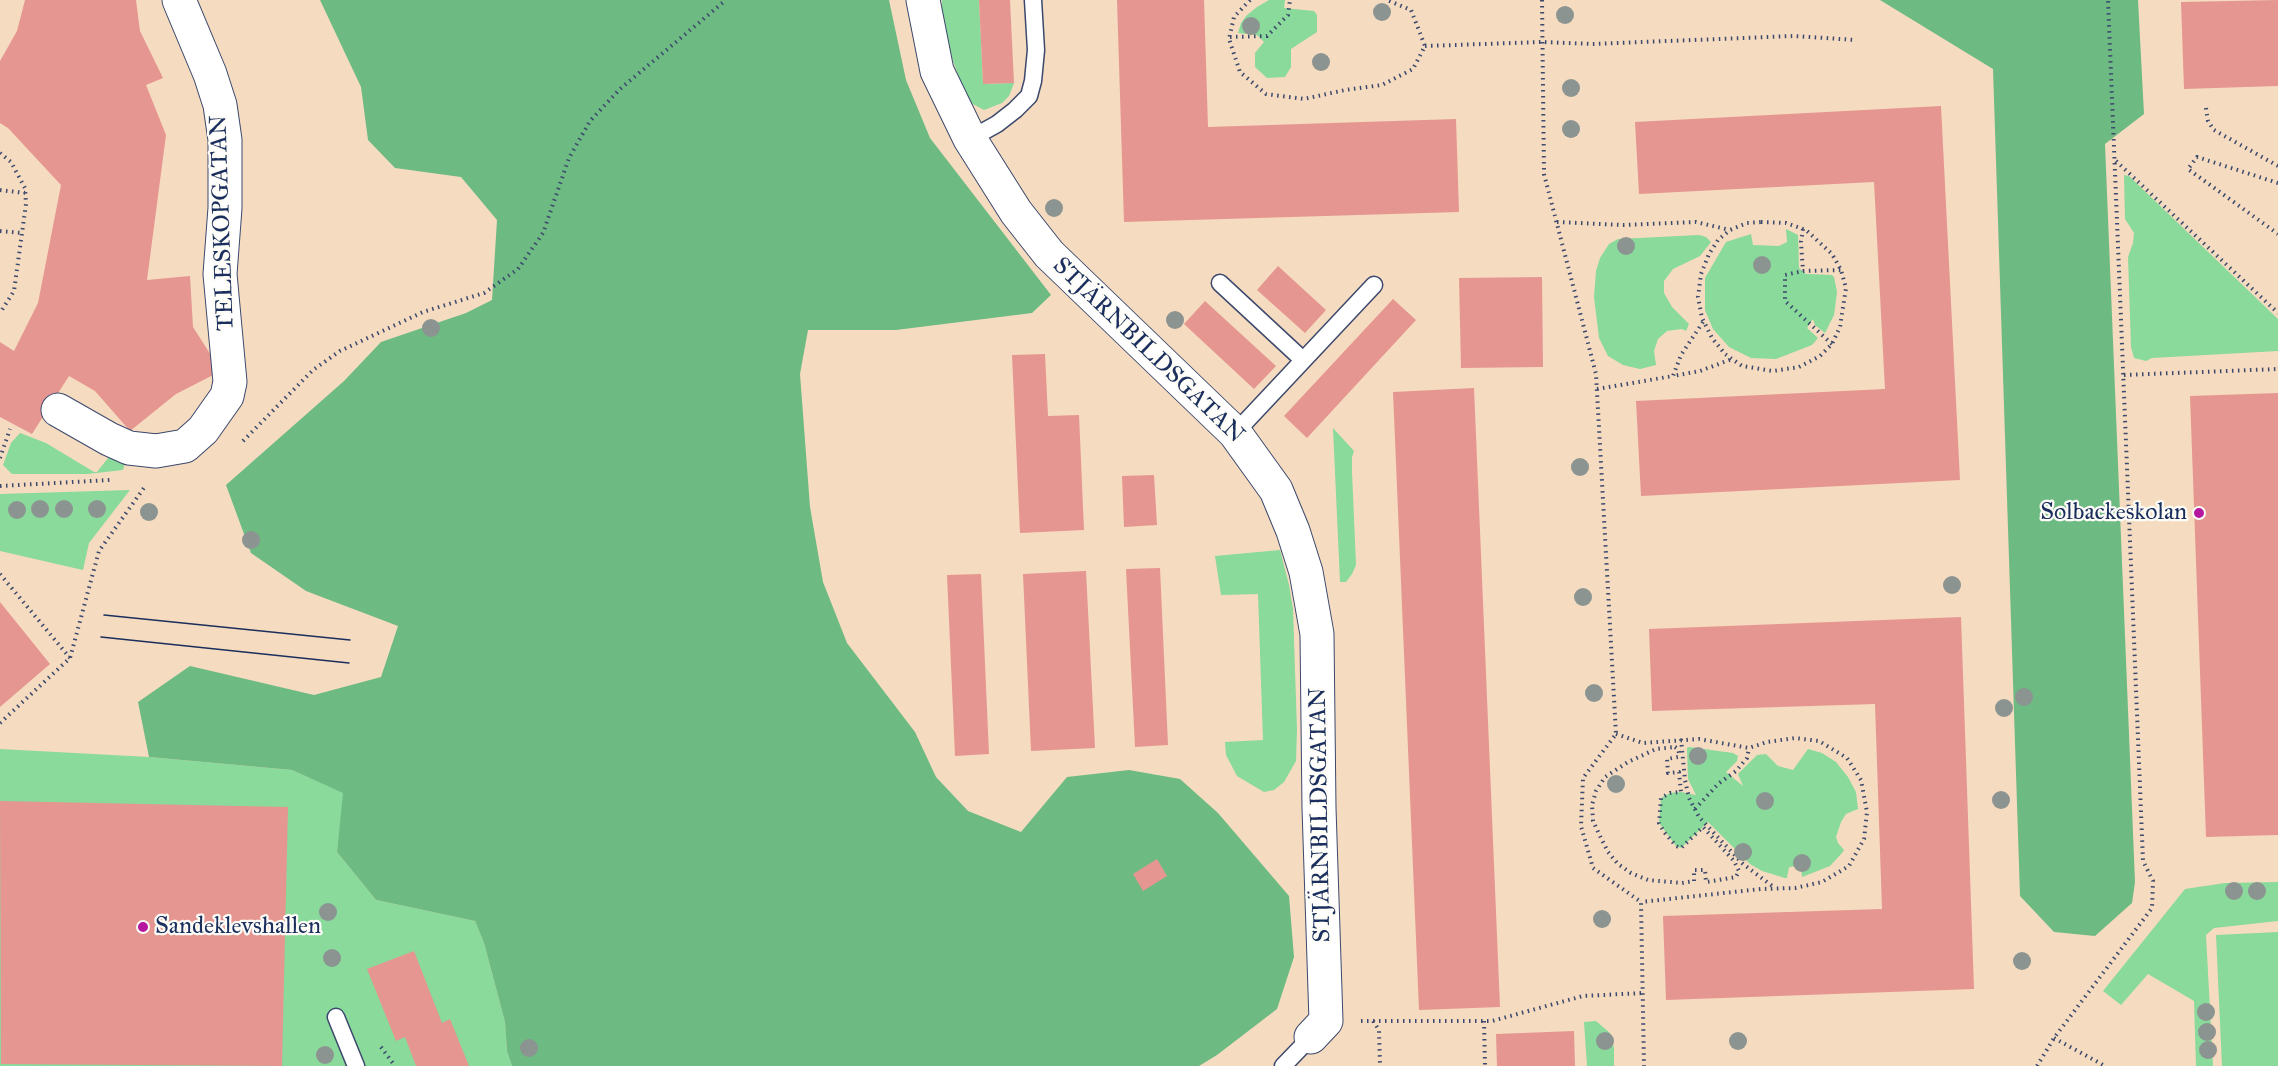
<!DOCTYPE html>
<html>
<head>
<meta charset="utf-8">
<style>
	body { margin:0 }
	canvas { display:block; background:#f5dbbf }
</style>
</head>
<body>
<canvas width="2278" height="1066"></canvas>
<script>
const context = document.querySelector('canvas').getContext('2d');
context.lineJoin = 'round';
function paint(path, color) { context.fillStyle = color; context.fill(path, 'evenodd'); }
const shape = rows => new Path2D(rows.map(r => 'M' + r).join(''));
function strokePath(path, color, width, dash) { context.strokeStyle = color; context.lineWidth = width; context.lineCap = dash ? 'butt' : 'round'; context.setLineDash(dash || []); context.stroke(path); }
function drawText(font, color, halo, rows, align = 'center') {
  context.font = font + ' "IM FELL Great Primer",serif'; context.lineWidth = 4.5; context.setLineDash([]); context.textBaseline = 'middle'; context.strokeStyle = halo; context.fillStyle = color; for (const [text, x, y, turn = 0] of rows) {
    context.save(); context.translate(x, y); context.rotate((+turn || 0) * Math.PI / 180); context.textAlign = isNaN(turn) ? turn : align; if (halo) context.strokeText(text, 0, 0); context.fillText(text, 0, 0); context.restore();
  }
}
const green = shape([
	[942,0,979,0,983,84,1014,83,1009,96,1002,103,984,110,971,103,965,94,952,58,942,13],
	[1269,0,1285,0,1284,8,1314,11,1317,15,1317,32,1291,49,1291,67,1285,77,1267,78,1255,67,1255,53,1264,42,1257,35,1238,33,1241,23,1246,16,1257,7],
	[2124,175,2129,176,2278,319,2278,351,2152,358,2146,361,2134,358,2131,347,2128,257,2133,243,2134,233,2125,219],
	[1786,229,1798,235,1799,268,1806,274,1832,275,1834,277,1837,292,1834,315,1825,333,1815,325,1813,319,1807,328,1818,338,1812,345,1776,359,1751,358,1729,347,1713,329,1705,310,1705,278,1726,242,1751,234,1753,245,1779,246,1787,242],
	[1699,235,1706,237,1711,242,1700,256,1673,269,1664,281,1664,293,1672,307,1689,324,1686,331,1682,329,1667,331,1658,339,1654,351,1656,365,1640,369,1623,365,1608,356,1599,338,1594,297,1596,271,1600,258,1609,244,1618,239],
	[1333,428,1354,451,1352,457,1352,472,1356,565,1352,574,1346,582,1340,582],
	[20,433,46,443,94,472,97,472,112,453,125,463,123,470,87,474,12,474,3,465,11,443],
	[130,490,89,543,83,570,0,551,0,494],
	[1280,550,1289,585,1293,609,1297,730,1296,761,1284,782,1274,790,1264,792,1237,776,1226,755,1225,742,1263,740,1258,594,1221,595,1215,556],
	[1689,747,1733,753,1738,756,1737,761,1726,772,1743,786,1738,774,1757,755,1766,754,1778,766,1793,770,1808,749,1822,753,1836,762,1848,777,1856,792,1858,809,1846,814,1841,822,1836,837,1838,843,1844,850,1842,853,1830,866,1802,877,1801,866,1789,867,1787,878,1785,878,1762,871,1750,864,1708,822,1681,848,1676,846,1659,823,1661,798,1670,793,1681,792,1696,795,1688,779,1687,748],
	[0,749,149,757,292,770,344,793,337,852,376,900,475,921,484,943,505,1022,507,1051,512,1066,0,1066],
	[2278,882,2278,921,2214,928,2206,935,2213,1066,2196,1066,2194,1001,2148,974,2121,1005,2103,991,2185,889,2225,883],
	[2278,932,2278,1066,2222,1066,2216,935],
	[1596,1021,1610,1033,1614,1048,1614,1066,1587,1066,1584,1022]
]);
const forest = shape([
	[320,0,889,0,906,80,930,138,1051,295,1032,313,896,330,808,330,800,374,810,507,823,582,847,643,915,732,936,777,968,811,1021,832,1067,777,1129,770,1180,779,1218,813,1289,896,1294,957,1277,1009,1217,1055,1199,1066,512,1066,507,1051,505,1022,484,943,475,921,376,900,337,852,343,793,292,770,149,757,138,702,190,666,314,695,381,677,398,626,306,591,251,553,226,485,344,381,381,342,466,313,492,300,497,220,461,177,395,168,368,140,361,87],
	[1880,0,2138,0,2144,114,2105,144,2135,882,2132,903,2095,936,2054,932,2020,896,1993,69]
]);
const building = shape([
	[25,0,136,0,140,31,163,78,146,85,166,135,147,280,190,276,193,327,221,371,176,394,130,431,95,391,69,376,32,434,0,417,0,342,14,351,38,303,61,185,8,128,0,123,0,61,17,31],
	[979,0,1010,0,1014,83,983,84],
	[1117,0,1204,0,1208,127,1456,119,1459,212,1124,222],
	[2278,0,2278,86,2184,89,2181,2],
	[1941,106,1960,480,1641,496,1636,401,1885,389,1874,182,1639,194,1635,122],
	[1278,266,1326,310,1305,333,1257,290],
	[1542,277,1543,367,1461,368,1459,278],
	[1393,299,1416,320,1307,438,1284,416],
	[1205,301,1276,366,1254,389,1184,324],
	[1045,354,1048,416,1079,415,1084,530,1020,533,1012,355],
	[1474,388,1500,1007,1419,1010,1393,392],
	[2278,393,2278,835,2206,837,2190,396],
	[1154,475,1157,525,1124,527,1122,476],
	[1160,568,1168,745,1135,747,1126,569],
	[1086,571,1095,748,1031,751,1023,574],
	[981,574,989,754,955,756,947,575],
	[0,602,50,664,0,707],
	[1961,617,1974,989,1666,1000,1663,916,1882,909,1875,704,1652,711,1649,629],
	[0,801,288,807,282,1066,1,1064],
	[1157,859,1167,876,1143,891,1133,874],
	[414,951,442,1023,450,1019,469,1066,416,1066,405,1037,396,1041,367,969],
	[1574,1031,1575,1066,1497,1066,1496,1034]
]);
const path = shape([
	[1250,0,1234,17,1229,39,1240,72,1266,94,1304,99,1345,90,1382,85,1413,69,1425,46,1411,10,1387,0],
	[1542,0,1544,174,1596,374,1616,734,1583,778,1581,826,1593,868,1641,902,1644,1066],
	[1230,37,1267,36,1288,15,1290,0],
	[1425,46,1542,42,1592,44,1794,36,1856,40],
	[2206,108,2208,121,2214,130,2278,166],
	[0,153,11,162,25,188,26,204,14,291,0,313],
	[2116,161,2278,313],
	[2278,183,2197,157,2188,169,2278,234],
	[0,190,25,193],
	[1557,222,1623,225,1696,222,1730,230],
	[1761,222,1786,223,1806,230,1832,254,1841,270,1846,288,1840,327,1832,344,1820,356,1799,367,1773,371,1742,366,1725,354,1712,338,1702,318,1698,297,1701,274,1709,254,1718,240,1730,230,1747,223,1761,222],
	[1803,229,1801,242,1803,271],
	[0,231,22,233],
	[1703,322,1681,355,1673,376,1700,371,1732,359],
	[1832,344,1785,301,1785,275,1803,271,1841,270],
	[2124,375,2278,369],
	[1597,389,1673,376],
	[243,441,313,370,340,351,423,312,484,293,518,269,543,233,569,158,590,121,620,89,726,0],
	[0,458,10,429],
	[0,486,110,480],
	[0,574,70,658],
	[0,723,70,658,99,551,146,485],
	[1616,734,1643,743,1699,739,1749,748,1767,742,1795,738,1819,741,1847,758,1861,780,1867,812,1864,839,1849,866,1822,882,1795,888,1761,889,1641,902],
	[1681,739,1685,780,1689,798,1699,817,1743,864,1775,888],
	[1675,747,1678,749,1679,753,1678,757,1667,759,1668,773,1679,772,1681,792,1670,793,1661,798,1659,823,1664,832,1676,846,1681,848,1703,827,1734,861,1739,871,1736,877,1706,882,1705,870,1694,870,1694,881,1682,883,1648,880,1631,873,1618,864,1608,852,1599,834,1593,821,1592,805,1596,791,1605,777,1628,762,1656,749,1675,747],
	[1695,809,1718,784,1736,771,1747,758,1749,748],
	[1361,1021,1373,1021,1379,1030,1380,1066],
	[1373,1021,1492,1021,1583,996,1643,993],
	[1484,1021,1485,1066],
	[2054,1038,2105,1066],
	[381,1047,395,1066],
	[2037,1066,2054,1038,2152,908,2153,881,2143,861,2108,0]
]);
const lane = shape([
	[970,139,997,124,1015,110,1029,96,1033,81,1036,50,1033,0],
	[1220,283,1303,360],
	[1235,433,1374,285],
	[336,1017,356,1066],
	[1283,1066,1311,1037]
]);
const street = shape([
	[923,0,937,71,970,139,1016,212,1049,254,1235,433,1276,490,1293,531,1306,572,1317,634,1319,808,1326,1021,1311,1037],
	[58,410,109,439,129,448,156,451,185,446,203,430,227,396,230,382,220,274,225,208,225,140,220,105,210,74,179,0]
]);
const tram = shape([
	[104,615,350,640],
	[101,637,349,663]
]);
const trees = [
	[1382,12],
	[1565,15],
	[1251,26],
	[1321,62],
	[1571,88],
	[1571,129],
	[1054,208],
	[1626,246],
	[1762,265],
	[1175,320],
	[431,328],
	[1580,467],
	[40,509],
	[64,509],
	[97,509],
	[17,510],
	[149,512],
	[251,540],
	[1952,585],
	[1583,597],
	[1594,693],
	[2024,697],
	[2004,708],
	[1698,756],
	[1616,784],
	[2001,800],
	[1765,801],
	[1743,852],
	[1802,863],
	[2234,891],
	[2257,891],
	[328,912],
	[1602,919],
	[332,958],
	[2022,961],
	[2206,1012],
	[2207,1032],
	[1605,1041],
	[1738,1041],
	[529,1048],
	[2208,1050],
	[325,1055]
];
const markers = [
	[2199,513,6,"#b5179e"],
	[143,927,6,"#b5179e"]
];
const streetNames = [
	["TELESKOPGATAN",223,223,-92],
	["STJÄRNBILDSGATAN",1148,351,44],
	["STJÄRNBILDSGATAN",1321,815,-91]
];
const poiNames = [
	["Solbackeskolan",2187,513],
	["Sandeklevshallen",155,927,"left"]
];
paint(green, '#89da9b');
paint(forest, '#6eba83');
paint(building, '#e69690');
strokePath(lane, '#3c496d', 19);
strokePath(street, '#3c496d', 35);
strokePath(path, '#3c496d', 4, [1.5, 4.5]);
strokePath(lane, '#fff', 16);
strokePath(street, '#fff', 33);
strokePath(tram, '#1b2f5e', 1.5);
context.fillStyle = '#8c9492';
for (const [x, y] of trees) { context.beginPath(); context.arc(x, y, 9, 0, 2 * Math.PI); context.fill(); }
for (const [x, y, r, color] of markers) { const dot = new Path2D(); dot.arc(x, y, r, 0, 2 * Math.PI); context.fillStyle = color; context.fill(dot); strokePath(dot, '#fdfcf7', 2); }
drawText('24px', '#1b2f5e', '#fdfcf7', streetNames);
drawText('24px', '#1b2f5e', '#fdfcf7', poiNames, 'right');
</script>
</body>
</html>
